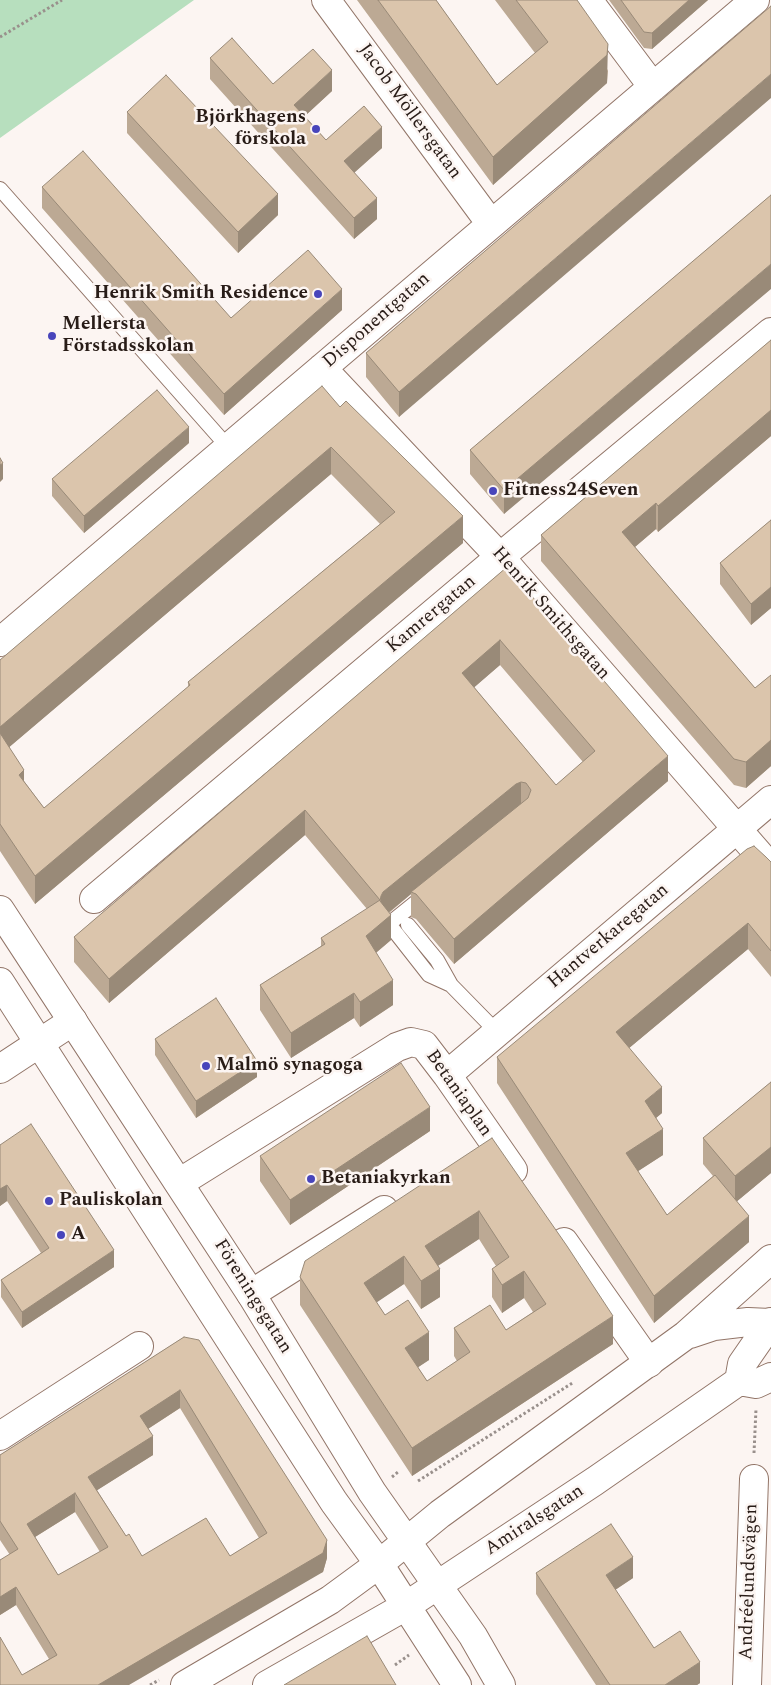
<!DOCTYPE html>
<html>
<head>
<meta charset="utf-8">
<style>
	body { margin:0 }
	canvas { display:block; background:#fcf5f2 }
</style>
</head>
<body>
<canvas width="771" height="1685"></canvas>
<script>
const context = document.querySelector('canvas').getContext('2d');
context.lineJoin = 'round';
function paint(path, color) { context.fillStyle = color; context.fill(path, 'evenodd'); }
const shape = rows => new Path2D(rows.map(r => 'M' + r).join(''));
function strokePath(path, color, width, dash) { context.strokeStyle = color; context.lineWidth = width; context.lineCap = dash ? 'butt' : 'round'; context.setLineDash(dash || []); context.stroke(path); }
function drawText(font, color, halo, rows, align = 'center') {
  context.font = font + ' Spectral,serif'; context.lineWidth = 5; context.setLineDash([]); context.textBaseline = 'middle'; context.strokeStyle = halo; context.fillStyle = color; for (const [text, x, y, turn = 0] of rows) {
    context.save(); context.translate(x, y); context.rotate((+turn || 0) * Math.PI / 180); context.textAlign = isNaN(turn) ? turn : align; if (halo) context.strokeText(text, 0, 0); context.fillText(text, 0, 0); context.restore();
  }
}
const green = shape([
	[0,0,194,0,0,138]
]);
const path = shape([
	[0,37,62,0],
	[754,1453,756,1409],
	[392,1477,398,1472],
	[418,1481,574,1382],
	[395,1665,409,1655],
	[150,1685,159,1680]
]);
const lane = shape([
	[0,189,228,447],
	[425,895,389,924,429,975,451,985],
	[408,925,437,960,451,985,497,1032]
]);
const street = shape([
	[326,0,491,224],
	[588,0,653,87],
	[322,368,500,557,771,868],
	[0,642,755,0],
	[94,899,500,557,771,332],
	[0,1069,73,1021],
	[447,1075,771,800],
	[179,1183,397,1047,411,1042,424,1045,447,1075,513,1170],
	[564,1242,649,1363],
	[251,1294,384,1210],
	[0,1436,139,1346],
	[747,1685,754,1479]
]);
const secondary = shape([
	[0,910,251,1294,372,1492,473,1636,501,1685],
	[0,982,334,1502,379,1564,457,1685],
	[690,1334,714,1326,748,1322,771,1323],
	[739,1381,756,1384,771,1377],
	[185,1685,330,1600,379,1564,440,1514,686,1335,771,1259],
	[267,1685,406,1606,595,1481,739,1381,742,1364,771,1322]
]);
const wall = shape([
	[357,0,436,0,497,85,535,53,495,0,577,0,608,71,607,83,493,185],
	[609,0,708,0,652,49,644,48],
	[771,6,399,417,366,377,366,353],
	[210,58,273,84,332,91,305,116,326,140,382,148,354,172,377,219,354,239,210,79],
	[127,112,278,215,238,253,127,133],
	[42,187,231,318,342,310,224,415,42,208],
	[771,195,504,514,470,474,470,450],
	[771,340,771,436,658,532,656,529,635,547,755,688,771,675,771,766,746,788,734,785,541,561,541,535],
	[340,407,463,543,35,904,0,851,0,660],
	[331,474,380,524,188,682,188,687,44,808,24,781,9,747],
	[189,443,84,533,52,496,52,479],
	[771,520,771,608,751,625,720,584,720,563],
	[507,567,668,781,454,964,416,919,411,917,411,894,389,913,391,940,376,953,393,1005,360,1027,354,1018,291,1058,260,1010,260,985,321,946,321,938,367,909,305,835,109,1003,74,962,74,937],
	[500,665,583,762,556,785,474,687],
	[771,862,771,977,748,949,629,1048,662,1113,656,1118,663,1155,638,1171,667,1215,713,1176,703,1164,703,1138,771,1082,771,1173,737,1201,749,1242,654,1323,497,1083,497,1057],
	[155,1039,257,1077,196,1118,155,1055],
	[430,1131,290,1225,260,1181,260,1156],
	[492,1138,613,1344,412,1476,300,1305,300,1277],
	[479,1239,496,1266,492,1269,492,1297,502,1313,524,1298,533,1312,506,1330,454,1328,454,1356,457,1361,427,1381,418,1367,429,1360,385,1315,376,1302,404,1284,421,1309,440,1297,438,1266],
	[0,1145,114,1267,22,1328,1,1297,1,1280,41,1253,7,1201,0,1206],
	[184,1337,327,1558,323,1572,22,1675,49,1659,16,1605,0,1615,0,1560,10,1555,0,1540,0,1455],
	[180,1408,259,1538,230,1556,142,1556,126,1536,97,1490,153,1455,148,1429],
	[75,1512,100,1552,58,1575,35,1537],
	[536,1573,633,1578,615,1590,654,1648,700,1683,697,1685,596,1685,536,1594]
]);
const shadedWall = shape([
	[689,0,708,0,652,49,652,33],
	[608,44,607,83,493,185,493,157],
	[332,70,332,91,294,126,294,105],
	[771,74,771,98,399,417,399,392],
	[382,127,382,148,344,182,344,161],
	[278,194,278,215,238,253,238,232],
	[377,198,377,219,354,239,354,218],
	[771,264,771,289,504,514,504,490],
	[342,289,342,310,224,415,224,394],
	[771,410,771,436,658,532,658,506],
	[189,427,189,443,84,533,84,516],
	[331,447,331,474,0,755,0,727],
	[3,463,3,479,0,482,0,465],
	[656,503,656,529,622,558,622,532],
	[463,516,463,543,35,904,35,876],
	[771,587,771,608,751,625,751,604],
	[500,640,500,665,462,698,462,673],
	[771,740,771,766,746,788,746,762],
	[668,756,668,781,454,964,454,939],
	[24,770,24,798,19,775],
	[521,782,521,807,411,892,411,894,383,917,391,915,391,940,366,961,366,936,380,924,381,896,383,892,516,784],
	[305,810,305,835,109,1003,109,979],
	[748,923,748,949,616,1059,616,1032],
	[393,980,393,1005,360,1027,360,1002],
	[354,993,354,1018,291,1058,291,1033],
	[257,1061,257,1077,196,1118,196,1101],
	[662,1087,662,1113,645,1127,645,1101],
	[430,1107,430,1131,290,1225,290,1200],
	[663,1129,663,1155,626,1179,626,1153],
	[771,1147,771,1173,735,1203,735,1176],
	[7,1185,7,1201,0,1206,0,1189],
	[479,1211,479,1239,425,1274,425,1246],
	[749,1216,749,1242,654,1323,654,1296],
	[114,1250,114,1267,22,1328,22,1312],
	[404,1256,404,1284,364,1311,364,1283],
	[440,1269,440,1297,421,1309,421,1281],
	[524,1271,524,1298,502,1313,502,1285],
	[613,1316,613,1344,412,1476,412,1448],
	[429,1332,429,1360,405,1376,405,1348],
	[180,1390,180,1408,140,1434,140,1416],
	[153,1436,153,1455,88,1496,88,1477],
	[75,1493,75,1512,27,1542,27,1524],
	[327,1540,327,1558,323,1572,129,1685,98,1685],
	[633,1557,633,1578,606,1596,606,1575],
	[16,1587,16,1605,0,1615,0,1597],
	[700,1662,700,1683,697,1685,665,1685]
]);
const building = shape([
	[378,0,436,0,497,85,548,42,516,0,577,0,608,44,607,55,493,157,378,0],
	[621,0,689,0,652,33,644,32,621,0],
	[771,6,771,74,399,392,366,353,771,6],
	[232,38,273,84,313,49,332,70,294,105,326,140,364,106,382,127,344,161,377,198,354,218,210,58,232,38],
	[166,75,278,194,238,232,127,112,166,75],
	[83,151,231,318,308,250,342,289,224,394,42,187,83,151],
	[771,195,771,264,504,490,470,450,771,195],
	[771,340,771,410,658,506,656,503,622,532,755,688,771,675,771,740,746,762,734,759,541,535,771,340],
	[322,386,340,407,346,401,463,516,35,876,0,824,0,733,24,770,19,775,44,808,190,685,188,682,395,512,331,447,0,727,0,660,322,386],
	[157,390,189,427,84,516,52,479,157,390],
	[0,458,3,463,0,465,0,458],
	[771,520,771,587,751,604,720,563,771,520],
	[507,567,668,756,454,939,416,894,411,892,528,798,531,790,526,783,521,782,516,784,383,892,381,896,380,901,391,915,366,936,393,980,360,1002,354,993,291,1033,260,985,325,944,321,938,380,900,305,810,109,979,74,937,507,567],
	[500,640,595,751,556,785,462,673,500,640],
	[754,846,766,857,771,862,771,951,748,923,616,1032,662,1087,645,1101,663,1129,626,1153,667,1215,715,1175,749,1216,654,1296,497,1057,747,849,754,846],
	[216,998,257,1061,196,1101,155,1039,216,998],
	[401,1063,430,1107,290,1200,260,1156,401,1063],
	[771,1082,771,1147,735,1176,703,1138,771,1082],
	[31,1124,114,1250,22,1312,1,1280,49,1248,7,1185,0,1189,0,1145,31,1124],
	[492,1138,567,1246,613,1316,412,1448,300,1277,305,1261,492,1138],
	[479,1211,509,1257,492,1269,502,1285,524,1271,546,1304,506,1330,490,1305,454,1328,470,1352,427,1381,405,1348,429,1332,408,1300,385,1315,364,1283,404,1256,421,1281,440,1269,425,1246,479,1211],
	[184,1337,199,1340,327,1540,323,1553,98,1685,0,1685,0,1637,22,1675,57,1655,16,1587,0,1597,0,1560,18,1549,0,1521,0,1455,184,1337],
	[180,1390,267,1533,230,1556,206,1518,142,1556,129,1534,126,1536,88,1477,153,1436,140,1416,180,1390],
	[75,1493,108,1547,58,1575,27,1524,75,1493],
	[611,1524,633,1557,606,1575,654,1648,680,1631,700,1662,665,1685,610,1685,536,1573,611,1524],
	[367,1636,396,1685,284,1685,367,1636]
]);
const markers = [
	[316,129,5,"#4845bb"],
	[318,294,5,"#4845bb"],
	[52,336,5,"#4845bb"],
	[493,491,5,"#4845bb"],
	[206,1066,5,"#4845bb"],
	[311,1179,5,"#4845bb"],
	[49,1201,5,"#4845bb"],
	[61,1235,5,"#4845bb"]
];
const streetNames = [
	["Jacob Möllersgatan",409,112,54],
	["Disponentgatan",377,321,-41],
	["Henrik Smithsgatan",550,614,49],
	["Kamrergatan",432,615,-40],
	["Hantverkaregatan",609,937,-40],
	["Betaniaplan",458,1094,55],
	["Föreningsgatan",252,1297,58],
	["Amiralsgatan",535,1521,-33],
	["Andréelundsvägen",750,1582,-88]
];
const poiNames = [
	["Björkhagens",306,118,"right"],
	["förskola",306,140,"right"],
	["Henrik Smith Residence",308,294,"right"],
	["Mellersta",62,325],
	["Förstadsskolan",62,347],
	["Fitness24Seven",503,491],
	["Malmö synagoga",216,1066],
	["Betaniakyrkan",321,1179],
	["Pauliskolan",59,1201],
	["A",71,1235]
];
paint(green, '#b7dfbe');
strokePath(lane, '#927568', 16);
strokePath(street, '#927568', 30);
strokePath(secondary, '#927568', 30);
strokePath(path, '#99908c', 3, [2.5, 2.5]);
strokePath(lane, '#fff', 14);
strokePath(street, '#fff', 28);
strokePath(secondary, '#fff', 28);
paint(wall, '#bca994');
paint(shadedWall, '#998a78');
paint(building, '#dbc5ac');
strokePath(building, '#998a78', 1);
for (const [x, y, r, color] of markers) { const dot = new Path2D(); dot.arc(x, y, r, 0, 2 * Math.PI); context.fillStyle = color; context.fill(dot); strokePath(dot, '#fcf5f2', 2); }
drawText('19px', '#281c17', '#fcf5f2', streetNames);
drawText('bold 19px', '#281c17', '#fcf5f2', poiNames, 'left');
</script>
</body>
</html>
